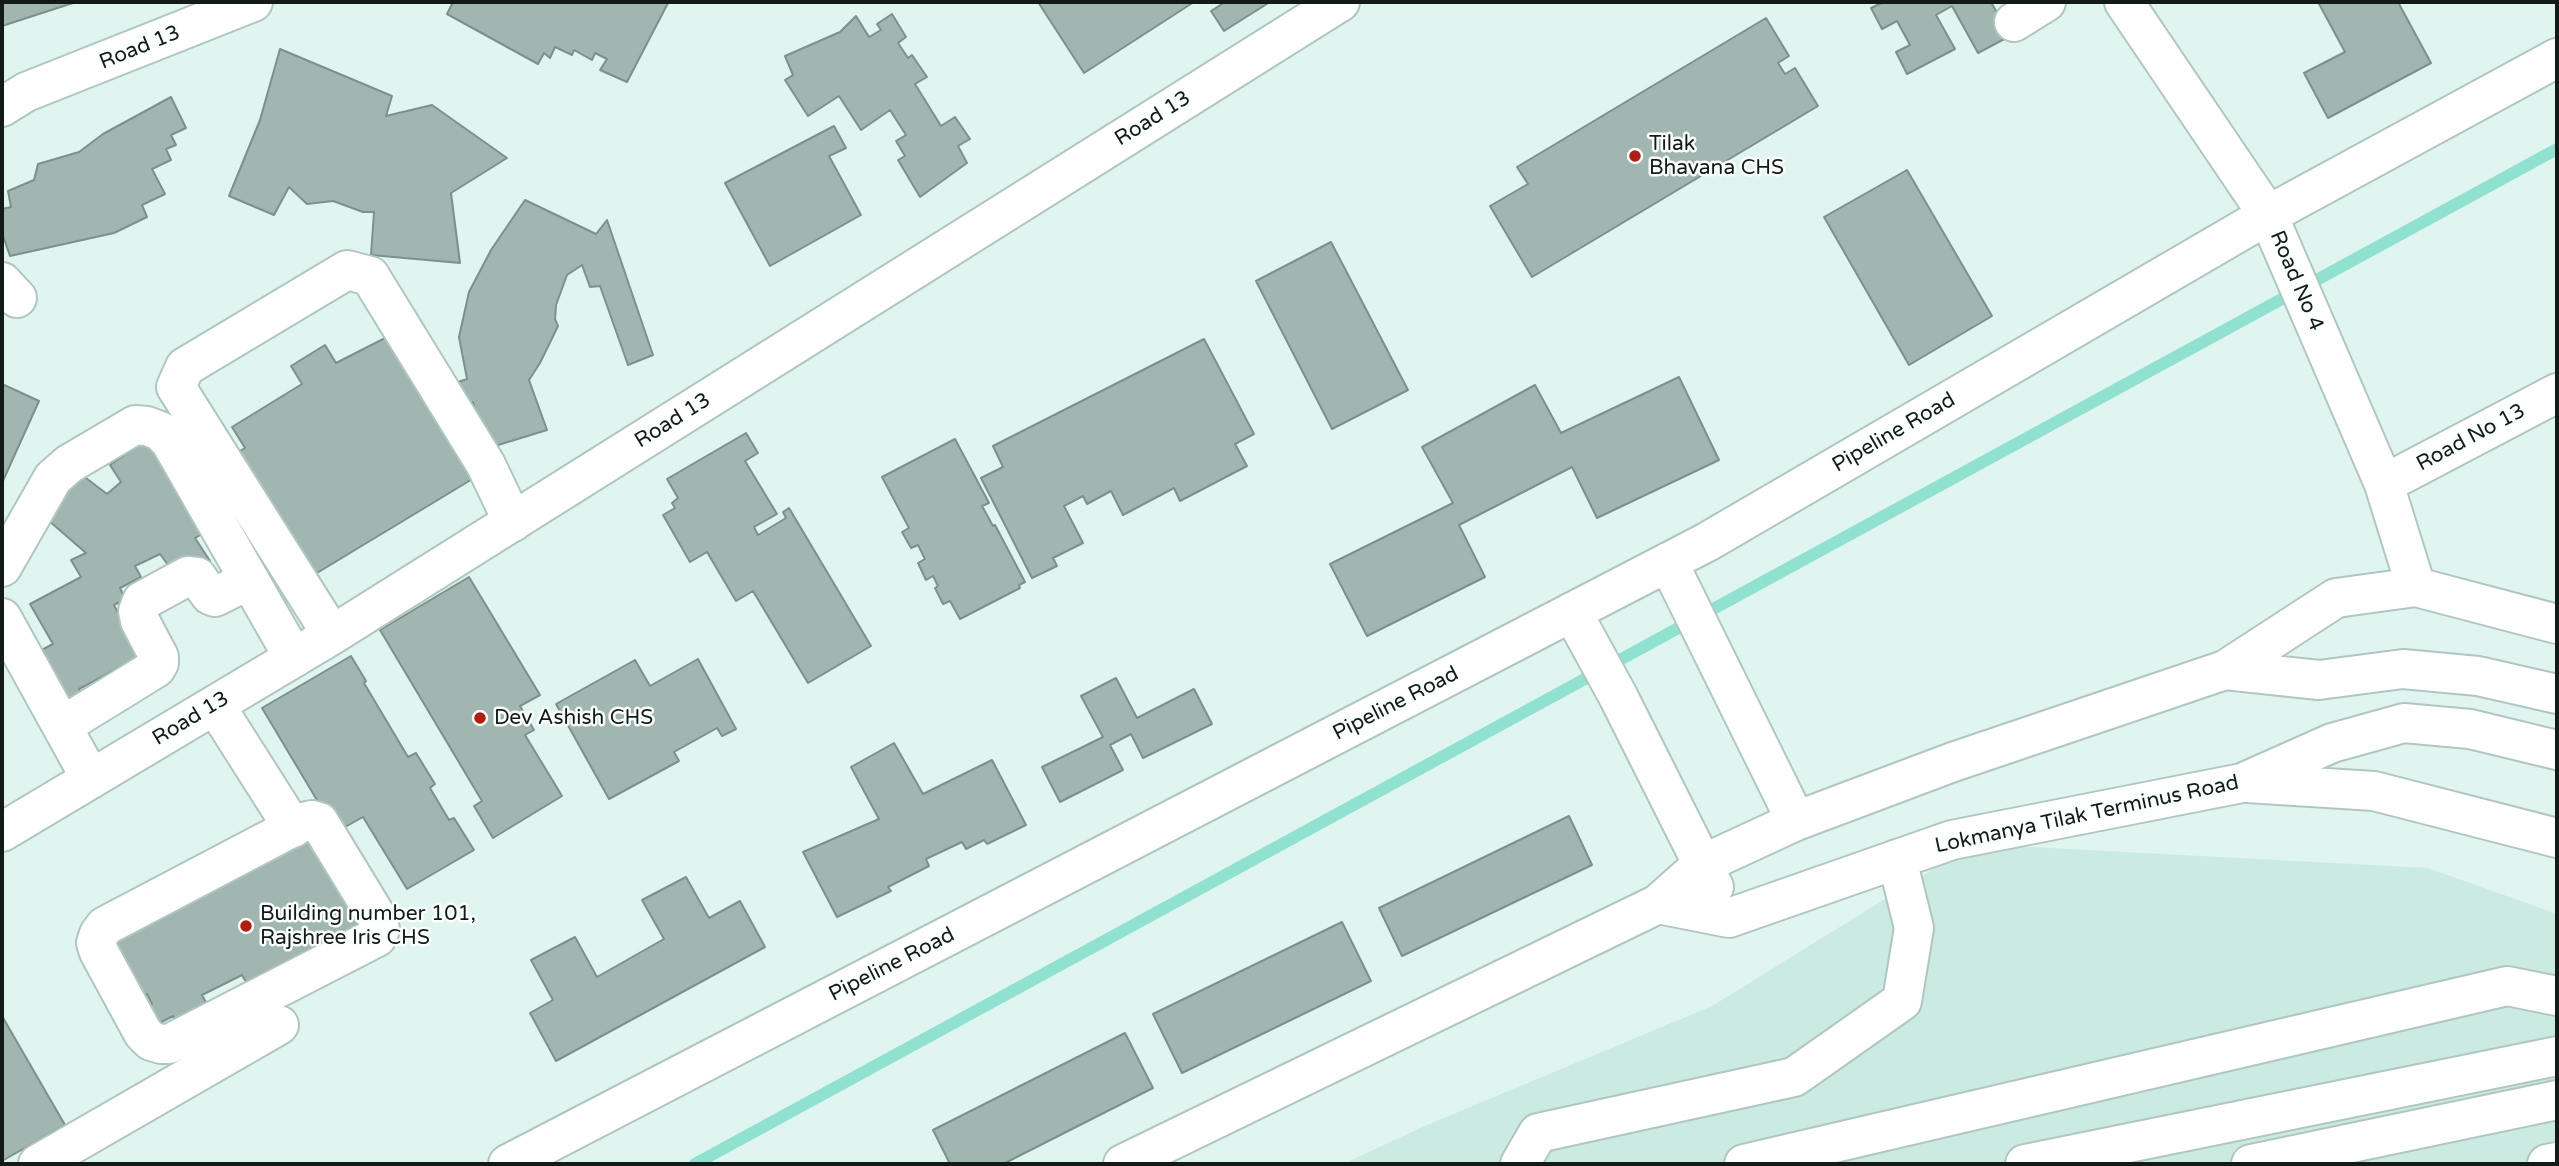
<!DOCTYPE html>
<html>
<head>
<meta charset="utf-8">
<style>
	body { margin:0 }
	#map { position:relative; width:2559px; height:1166px; overflow:hidden; background:#e0f5f0; font-family:"Varela Round",sans-serif }
	canvas { display:block }
	.frame { position:absolute; inset:0; border:4px solid #131b19; pointer-events:none }
</style>
</head>
<body>
<div id="map">
<canvas width="2559" height="1166"></canvas>
<div class="frame"></div>
</div>
<script>
const context = document.querySelector('canvas').getContext('2d');
context.lineJoin = 'round';
function paint(path, color) { context.fillStyle = color; context.fill(path, 'evenodd'); }
const shape = rows => new Path2D(rows.map(r => 'M' + r).join(''));
function strokePath(path, color, width, dash) { context.strokeStyle = color; context.lineWidth = width; context.lineCap = dash ? 'butt' : 'round'; context.setLineDash(dash || []); context.stroke(path); }
function drawText(font, color, halo, rows, align = 'center') {
  context.font = font + ' "Varela Round",sans-serif'; context.lineWidth = 5; context.setLineDash([]); context.textBaseline = 'middle'; context.strokeStyle = halo; context.fillStyle = color; for (const [text, x, y, turn = 0] of rows) {
    context.save(); context.translate(x, y); context.rotate((+turn || 0) * Math.PI / 180); context.textAlign = isNaN(turn) ? turn : align; if (halo) context.strokeText(text, 0, 0); context.fillText(text, 0, 0); context.restore();
  }
}
const built = shape([
	[1974,844,2428,868,2557,914,2557,1164,1343,1164,1427,1125,1712,1006]
]);
const stream = shape([
	[695,1164,2557,149]
]);
const building = shape([
	[2,2,76,2,2,26,2,2],
	[453,2,665,2,668,3,627,82,600,70,607,59,595,53,592,60,574,50,572,55,555,47,550,58,544,53,538,64,447,14,453,2],
	[1038,2,1194,2,1084,73,1038,2],
	[1225,2,1270,2,1224,31,1211,11,1225,2],
	[1884,2,1991,2,2010,36,1978,53,1952,6,1936,15,1955,49,1907,74,1896,52,1910,45,1897,21,1882,29,1871,8,1884,2],
	[2318,2,2398,2,2431,63,2328,118,2304,73,2345,52,2318,2],
	[892,14,906,37,898,43,908,58,912,55,927,77,915,84,941,126,955,117,970,139,958,146,967,163,920,197,898,160,905,156,896,141,906,135,890,110,861,130,839,96,808,116,785,80,793,75,785,56,840,32,856,16,869,37,881,30,877,24,892,14],
	[1766,18,1789,56,1778,63,1785,74,1795,68,1818,106,1532,277,1490,206,1528,184,1517,167,1766,18],
	[280,49,392,96,386,116,432,105,507,158,451,193,460,263,371,255,374,212,363,212,333,201,307,204,289,187,274,215,229,196,260,120,280,49],
	[171,97,186,128,171,135,176,145,166,149,171,160,152,169,165,194,142,205,147,217,114,233,10,256,2,233,2,209,11,207,8,191,34,180,38,164,79,152,103,134,171,97],
	[834,126,846,148,829,156,861,215,770,266,725,183,834,126],
	[1907,170,1992,316,1909,365,1824,217,1907,170],
	[525,200,596,234,607,220,653,355,628,365,600,286,590,287,582,265,567,275,556,305,555,319,558,326,540,363,529,380,547,430,485,449,473,402,461,405,452,384,467,379,459,337,469,292,491,250,525,200],
	[1331,242,1408,390,1332,429,1256,281,1331,242],
	[393,334,484,472,307,579,231,456,245,448,232,427,302,384,291,366,325,345,336,363,393,334],
	[1204,339,1254,434,1235,444,1247,466,1180,501,1174,488,1123,515,1111,491,1087,504,1083,496,1064,506,1083,543,1053,558,1057,566,1032,578,981,478,1003,467,993,446,1204,339],
	[1679,377,1719,460,1597,518,1572,467,1459,525,1485,577,1367,636,1330,564,1453,503,1422,447,1535,385,1561,433,1679,377],
	[2,384,39,401,2,483,2,384],
	[746,433,758,453,745,461,777,514,754,527,758,535,786,518,783,512,789,508,871,646,808,683,753,591,736,601,707,552,690,562,663,515,675,508,672,503,678,498,667,479,746,433],
	[153,435,209,530,195,538,210,561,196,572,171,569,160,554,135,566,141,577,120,588,125,599,114,605,127,631,150,658,126,664,79,689,85,699,61,712,32,655,53,644,30,604,81,577,71,560,86,553,48,520,70,466,107,494,121,482,110,465,153,435],
	[955,439,989,503,982,506,993,526,995,525,1025,582,1019,585,1020,588,960,619,950,601,943,604,935,588,938,586,933,576,926,580,918,563,925,559,918,545,911,548,902,532,909,528,882,477,955,439],
	[469,577,540,695,520,706,534,730,525,735,562,796,493,838,474,806,482,801,380,630,469,577],
	[351,656,366,681,364,683,408,757,416,753,435,784,430,788,449,820,454,818,474,850,407,889,363,817,336,832,262,708,351,656],
	[698,659,736,729,722,736,717,728,674,752,679,761,609,799,556,704,635,660,650,686,698,659],
	[1116,678,1137,718,1194,689,1212,724,1143,758,1131,734,1110,745,1123,770,1060,802,1042,767,1103,737,1081,696,1116,678],
	[894,743,923,794,992,760,1026,825,987,844,984,840,966,849,962,842,926,859,929,866,888,887,891,891,837,917,803,852,879,819,851,767,894,743],
	[1569,816,1592,865,1402,956,1379,908,1569,816],
	[314,827,337,871,329,876,337,890,345,887,367,927,325,949,322,943,246,982,242,975,202,995,209,1008,176,1024,173,1016,150,1028,141,1010,152,1004,147,994,136,1000,105,941,314,827],
	[686,877,709,918,740,901,765,947,556,1061,530,1013,553,1000,531,960,575,937,597,977,664,939,642,900,686,877],
	[1342,922,1371,981,1182,1073,1153,1014,1342,922],
	[2,1016,65,1125,2,1161,2,1016],
	[1125,1033,1153,1088,1003,1164,950,1164,933,1130,1125,1033]
]);
const minor = shape([
	[2124,2,2268,215,2384,484,2416,587],
	[2014,22,2046,2],
	[2,107,26,92,253,2],
	[2,282,17,298],
	[2384,484,2557,393],
	[1668,562,1796,821],
	[2,567,53,478,69,464,135,425,147,426,160,431,170,441,294,658],
	[1572,612,1618,696,1714,887],
	[2,618,91,779],
	[332,635,176,387,185,367,347,270,370,276,486,465,513,522],
	[2225,670,2336,598,2416,587,2557,624],
	[215,705,293,828],
	[62,726,156,668,159,663,159,657,140,621,138,611,142,601,188,576,197,577,210,595,215,597,249,580],
	[2247,783,2374,791,2557,838],
	[312,820,319,822,378,919,380,929,377,937,169,1044,161,1044,151,1041,143,1033,99,952,96,943,99,934,105,926,303,822,312,820],
	[2,832,332,635,1340,2],
	[1658,904,1729,918,1952,840,2242,783,2332,743,2404,723,2470,729,2557,750],
	[38,1164,279,1025],
	[508,1164,1707,542,2268,215,2557,58],
	[1123,1164,1658,904,1703,864,1796,821,1953,762,2225,670,2319,680,2403,669,2478,676,2557,694],
	[1520,1164,1538,1133,1794,1077,1902,1001,1914,928,1897,859],
	[1744,1164,2507,986,2557,996],
	[2025,1164,2557,1056],
	[2251,1164,2557,1100],
	[2547,1164,2557,1162]
]);
const markers = [
	[1635,156,7,"#ae1e12"],
	[480,718,7,"#ae1e12"],
	[246,926,7,"#ae1e12"]
];
const streetNames = [
	["Road 13",140,48,-22],
	["Road 13",1153,119,-32],
	["Road No 4",2296,281,67],
	["Road 13",673,421,-32],
	["Pipeline Road",1894,433,-30],
	["Road No 13",2471,438,-28],
	["Pipeline Road",1396,704,-27],
	["Road 13",191,719,-31],
	["Lokmanya Tilak Terminus Road",2087,815,-12],
	["Pipeline Road",892,965,-27]
];
const poiNames = [
	["Tilak",1649,144],
	["Bhavana CHS",1649,168],
	["Dev Ashish CHS",494,718],
	["Building number 101,",260,914],
	["Rajshree Iris CHS",260,938]
];
paint(built, '#cbeae2');
strokePath(stream, '#90e1d0', 12);
paint(building, '#a2b6b1');
strokePath(building, '#7d908c', 2);
strokePath(minor, '#b1c6c1', 42);
strokePath(minor, '#fff', 38);
for (const [x, y, r, color] of markers) { const dot = new Path2D(); dot.arc(x, y, r, 0, 2 * Math.PI); context.fillStyle = color; context.fill(dot); strokePath(dot, '#fafefd', 2.5); }
drawText('21px', '#131b19', '#fafefd', streetNames);
drawText('21px', '#131b19', '#fafefd', poiNames, 'left');
</script>
</body>
</html>
